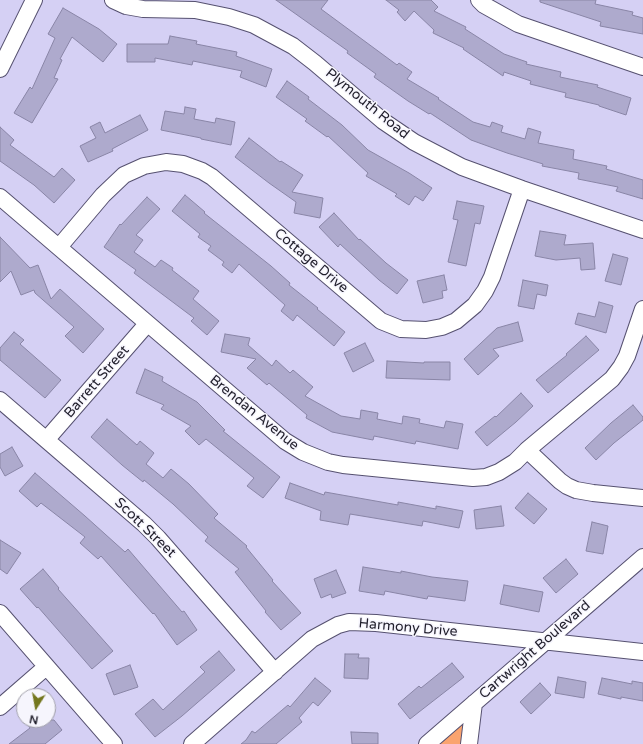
<!DOCTYPE html>
<html>
<head>
<meta charset="utf-8">
<style>
	body { margin:0 }
	#map { position:relative; width:643px; height:744px; overflow:hidden; background:#d5d0f4; font-family:"Varela Round",sans-serif }
	canvas { display:block }
	.north { position:absolute; left:16px; top:688px; width:40px; height:40px; box-sizing:border-box; background:#f6f5fd; border:1px solid #a09fa9; border-radius:50%; rotate:191deg; font-size:11px; font-weight:700; line-height:16px; text-align:center; color:#201e2b }
	.north::after { content:''; display:block; margin:auto; width:14px; height:18px; background:#74771e; clip-path:polygon(50% 0,100% 100%,50% 72%,0 100%) }
</style>
</head>
<body>
<div id="map">
<canvas width="643" height="744"></canvas>
<div class="north">N</div>
</div>
<script>
const context = document.querySelector('canvas').getContext('2d');
context.lineJoin = 'round';
function paint(path, color) { context.fillStyle = color; context.fill(path, 'evenodd'); }
const shape = rows => new Path2D(rows.map(r => 'M' + r).join(''));
function strokePath(path, color, width, dash) { context.strokeStyle = color; context.lineWidth = width; context.lineCap = dash ? 'butt' : 'round'; context.setLineDash(dash || []); context.stroke(path); }
function drawText(font, color, halo, rows, align = 'center') {
  context.font = font + ' "Varela Round",sans-serif'; context.lineWidth = 3; context.setLineDash([]); context.textBaseline = 'middle'; context.strokeStyle = halo; context.fillStyle = color; for (const [text, x, y, turn = 0] of rows) {
    context.save(); context.translate(x, y); context.rotate((+turn || 0) * Math.PI / 180); context.textAlign = isNaN(turn) ? turn : align; if (halo) context.strokeText(text, 0, 0); context.fillText(text, 0, 0); context.restore();
  }
}
const green = shape([
	[470,711,466,744,432,744]
]);
const building = shape([
	[276,0,328,0,321,9,397,65,399,63,412,72,407,79,439,98,438,99,473,122,490,127,492,122,503,126,501,132,525,139,528,128,541,132,538,143,574,150,573,159,607,166,606,169,643,180,643,199,616,191,618,187,578,179,579,173,542,166,543,164,507,153,471,140,430,113,429,114,408,101,374,77,376,74,347,53,348,51,276,0],
	[386,0,431,0,438,7,434,11,466,27,465,29,504,54,527,62,526,64,561,72,560,77,598,85,597,87,631,98,626,115,599,106,599,105,565,97,566,93,530,84,531,81,504,72,503,76,463,49,464,48,433,33,434,30,414,11,405,21,397,12,399,10,386,0],
	[540,0,596,0,595,4,633,12,632,15,643,18,643,34,600,26,601,22,540,2,540,0],
	[63,8,99,29,117,44,103,62,72,37,60,59,62,60,54,78,58,79,32,123,14,113,30,87,32,89,55,38,48,34,63,8],
	[170,36,197,41,196,44,237,52,236,56,272,69,266,87,240,77,242,71,193,61,192,65,155,58,155,62,127,62,127,44,168,44,170,36],
	[287,81,309,97,308,99,342,125,368,150,409,173,432,188,423,201,415,196,409,205,395,196,397,194,366,176,368,173,328,136,327,137,305,121,307,119,276,97,287,81],
	[185,107,196,109,194,119,215,123,216,118,235,122,231,145,201,139,201,138,161,130,165,111,184,114,185,107],
	[140,115,148,130,112,149,113,151,88,162,80,146,96,138,90,127,100,122,105,133,140,115],
	[0,127,14,140,10,145,54,177,62,168,75,180,54,203,34,185,0,161,0,127],
	[249,138,280,162,281,161,303,175,292,192,323,198,320,218,294,213,296,202,269,183,235,157,249,138],
	[185,195,205,212,204,213,271,266,290,283,289,285,318,308,317,309,345,332,334,346,297,315,293,321,281,311,285,305,239,264,232,273,222,265,224,262,208,250,211,246,198,237,200,234,172,211,185,195],
	[147,197,160,209,136,235,143,240,134,252,155,267,161,260,173,268,172,270,199,291,193,299,219,321,207,335,191,321,194,318,134,273,136,270,104,247,120,224,121,225,147,197],
	[457,201,484,206,480,224,475,223,466,266,448,262,458,220,453,219,457,201],
	[334,213,359,240,360,239,386,263,408,280,397,294,379,280,340,244,338,247,319,227,334,213],
	[540,231,566,235,564,245,593,243,595,269,581,270,580,258,556,260,535,256,540,231],
	[0,237,30,268,38,265,51,299,60,289,104,329,83,353,65,336,74,327,35,293,34,290,21,295,11,271,0,282,0,237],
	[613,254,628,258,621,285,605,281,613,254],
	[444,275,447,290,442,291,443,298,423,303,417,281,444,275],
	[523,280,548,285,546,296,537,294,534,309,518,306,523,280],
	[599,302,613,306,606,333,575,324,578,313,595,317,599,302],
	[518,322,523,341,493,349,499,356,478,375,464,359,497,328,518,322],
	[14,332,24,340,20,344,61,380,45,398,0,360,0,348,14,332],
	[225,334,250,338,248,345,272,366,276,360,290,373,293,370,313,387,305,396,341,416,360,419,361,410,378,413,377,419,402,424,403,416,420,419,419,423,444,428,446,421,463,424,458,449,416,441,415,444,374,436,373,440,332,432,306,418,307,415,269,383,267,385,247,368,256,359,221,352,225,334],
	[586,336,599,350,548,393,536,380,567,355,566,354,586,336],
	[365,343,374,361,353,372,344,353,365,343],
	[387,361,424,363,424,362,450,362,450,380,386,378,387,361],
	[145,369,163,377,162,381,197,402,225,430,223,431,280,477,263,498,247,486,254,478,206,439,199,445,185,431,191,426,161,409,164,405,136,393,145,369],
	[521,393,533,406,516,422,487,446,475,432,495,416,496,417,521,393],
	[633,405,643,417,643,420,614,443,596,460,585,448,611,423,633,405],
	[107,419,137,445,140,441,154,453,146,464,163,478,171,469,189,484,218,514,214,518,247,546,246,547,273,580,272,581,301,613,281,630,265,612,266,611,235,572,239,569,205,541,208,537,173,504,144,480,143,482,122,465,91,437,107,419],
	[12,447,23,466,5,476,0,467,0,454,12,447],
	[35,473,85,516,125,552,128,549,182,612,184,611,197,630,177,645,154,613,153,614,101,556,98,559,80,543,85,537,41,503,37,507,19,491,35,473],
	[290,483,324,495,325,492,398,505,398,502,436,509,436,506,463,511,459,528,423,521,422,526,350,514,348,525,320,520,321,511,285,498,290,483],
	[528,493,547,509,534,524,515,508,528,493],
	[501,506,504,526,476,529,474,510,501,506],
	[592,522,608,526,603,554,586,551,592,522],
	[0,540,21,553,7,574,0,569,0,540],
	[566,559,578,574,556,593,543,578,566,559],
	[363,567,401,573,401,571,432,577,468,581,465,601,428,596,427,599,385,591,384,595,359,591,363,567],
	[43,569,59,588,58,589,113,651,92,669,38,607,37,608,20,589,43,569],
	[336,570,346,593,332,598,331,594,321,598,314,579,336,570],
	[504,585,543,592,539,612,500,604,504,585],
	[219,651,235,670,182,716,155,737,135,714,153,699,163,710,205,672,200,667,219,651],
	[345,654,359,654,358,658,369,658,368,679,344,678,345,654],
	[452,663,464,677,410,719,398,704,419,686,421,688,452,663],
	[130,665,138,687,114,695,106,674,130,665],
	[558,677,586,682,584,698,555,693,558,677],
	[315,678,331,691,318,706,313,702,299,718,302,722,276,744,241,744,246,740,252,731,255,733,288,705,290,707,315,678],
	[602,678,632,684,632,681,643,683,643,701,621,697,621,699,598,694,602,678],
	[540,683,551,695,531,714,520,702,540,683],
	[34,720,54,720,62,730,45,744,9,744,30,728,28,725,34,720],
	[351,732,378,733,378,744,352,744,351,732]
]);
const minor = shape([
	[113,0,126,6,143,9,195,10,229,17,254,25,293,46,315,63,383,121,414,142,462,167,522,189,643,230],
	[479,0,484,5,518,24,643,67],
	[0,69,34,0],
	[0,197,285,441,303,452,328,462,343,465,473,478,486,477,499,472,515,462,527,450,612,379,621,367,627,356,643,309],
	[59,247,103,195,124,175,144,166,166,162,183,164,202,171,212,177,381,321,401,329,426,330,442,327,456,321,475,305,485,291,492,277,522,189],
	[0,400,144,524,158,538,275,672],
	[47,439,147,324],
	[527,450,560,481,567,486,576,490,593,493,643,498],
	[0,613,114,744],
	[0,707,46,667],
	[192,744,312,639,338,625,349,622,376,623,643,652],
	[427,744,643,557],
	[469,744,474,703]
]);
const streetNames = [
	["Plymouth Road",367,104,39],
	["Cottage Drive",311,261,40],
	["Barrett Street",97,382,-49],
	["Brendan Avenue",254,413,39],
	["Scott Street",145,528,44],
	["Harmony Drive",408,628,5],
	["Cartwright Boulevard",535,650,-41]
];
paint(green, '#faa46f');
paint(building, '#aeaacd');
strokePath(building, '#8985a6', 1);
strokePath(minor, '#565170', 18);
strokePath(minor, '#fff', 16);
drawText('14px', '#201e2b', '#f6f5fd', streetNames);
</script>
</body>
</html>
